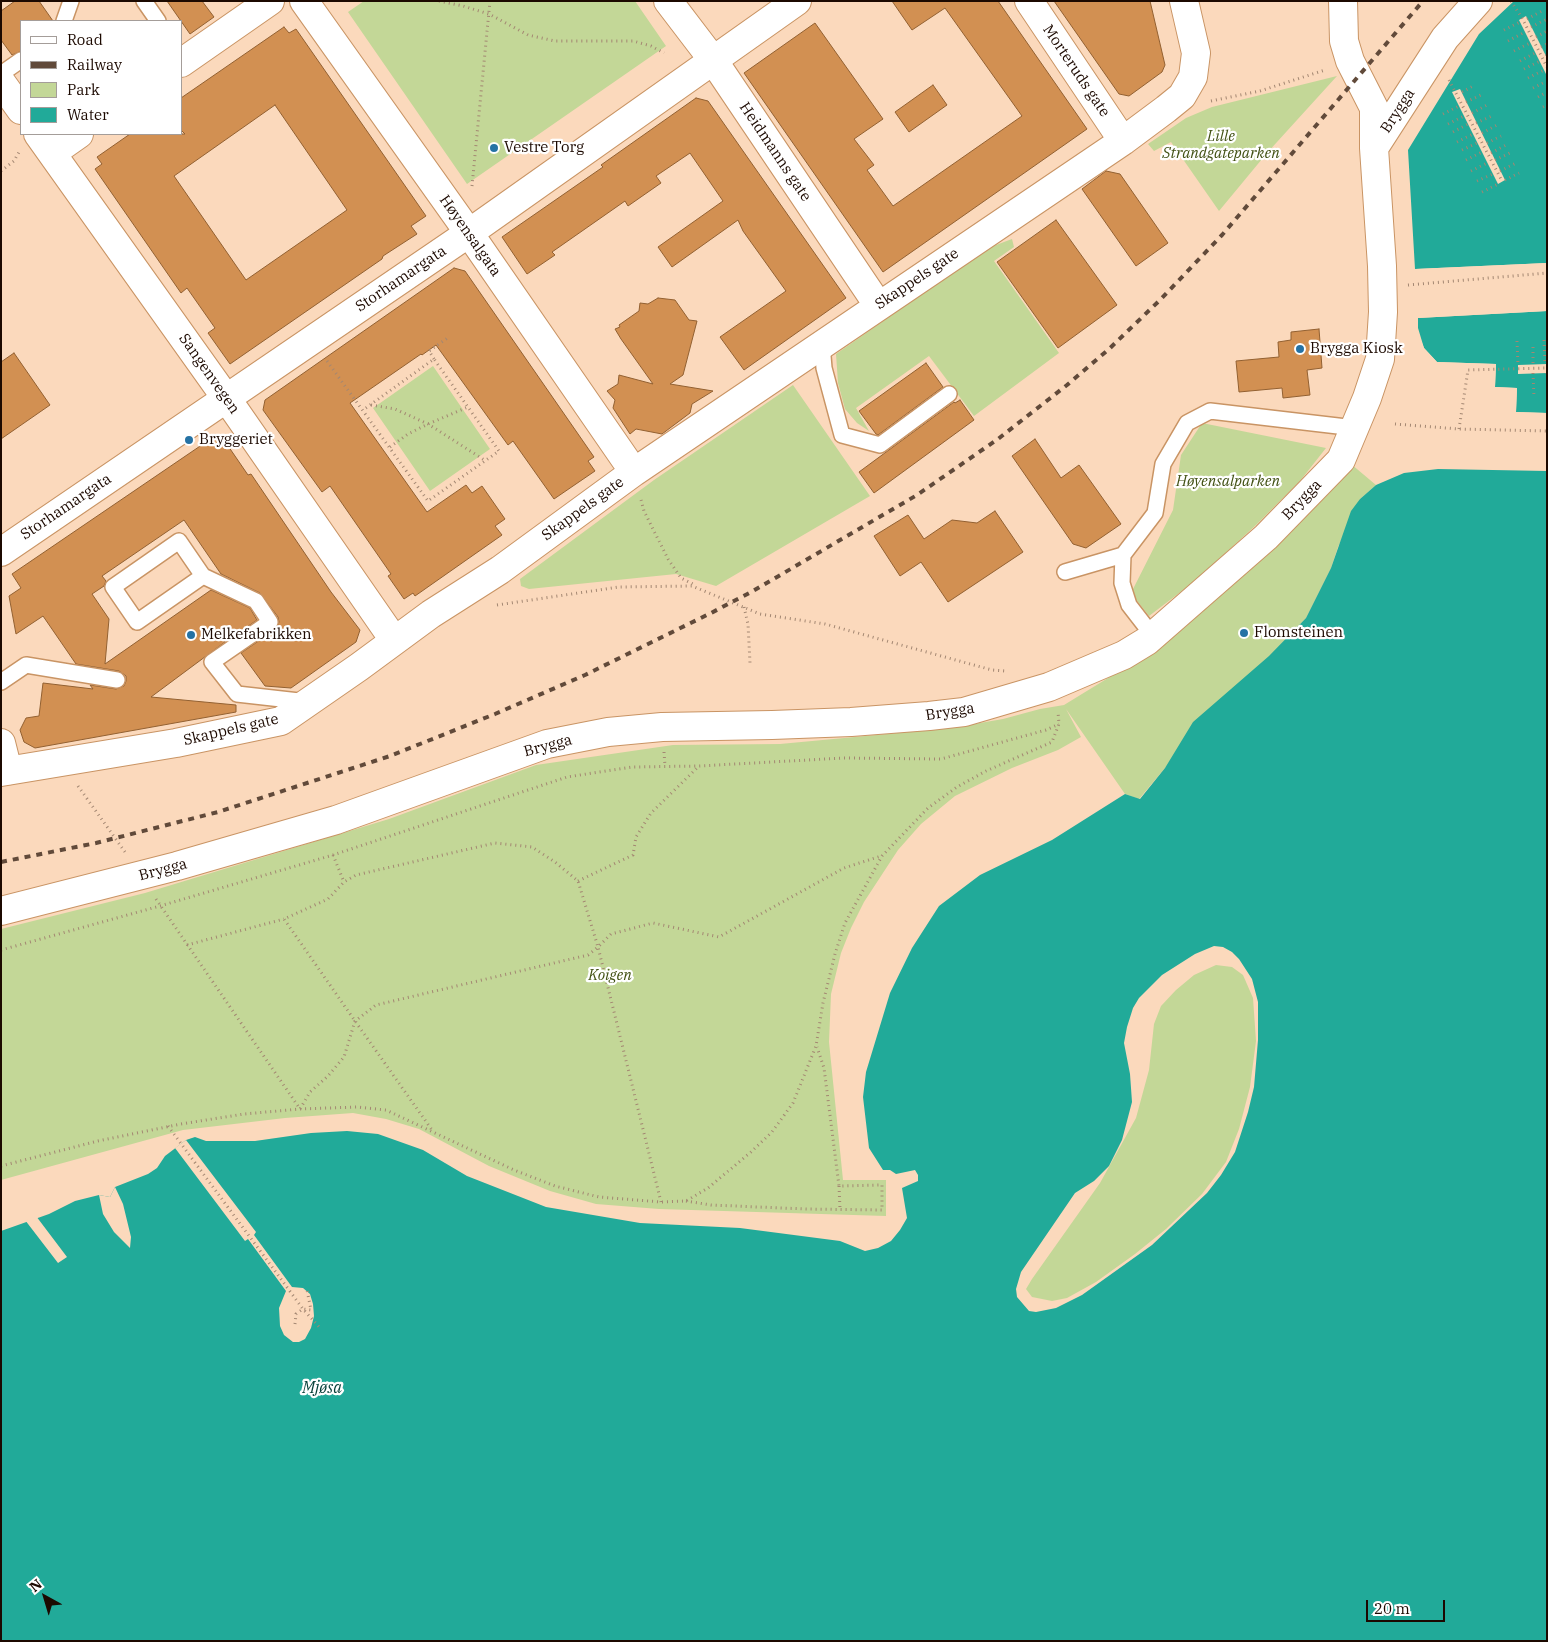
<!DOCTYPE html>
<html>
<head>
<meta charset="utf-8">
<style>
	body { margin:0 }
	#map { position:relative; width:1548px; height:1642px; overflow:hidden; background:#fbd9bc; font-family:"IBM Plex Serif",serif }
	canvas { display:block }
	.frame { position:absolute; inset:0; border:2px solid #1c0900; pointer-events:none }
	.legend { position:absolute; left:20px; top:20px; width:162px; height:115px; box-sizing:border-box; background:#fff; border:1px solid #a49d99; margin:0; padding:6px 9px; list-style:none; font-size:15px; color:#1c0900 }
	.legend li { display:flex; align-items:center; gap:10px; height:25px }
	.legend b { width:25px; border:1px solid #a49d99 }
	.north { position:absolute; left:20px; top:1572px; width:50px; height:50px; -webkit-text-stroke:4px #fff; paint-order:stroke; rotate:321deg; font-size:14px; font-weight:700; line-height:20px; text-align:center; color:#1c0900 }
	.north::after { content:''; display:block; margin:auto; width:18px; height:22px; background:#1c0900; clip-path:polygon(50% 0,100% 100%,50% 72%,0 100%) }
	.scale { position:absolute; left:1366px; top:1600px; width:79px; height:22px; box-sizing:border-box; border:2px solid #1c0900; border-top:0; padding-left:6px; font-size:15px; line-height:18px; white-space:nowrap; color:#1c0900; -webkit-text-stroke:4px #fff; paint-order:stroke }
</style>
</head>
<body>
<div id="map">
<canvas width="1548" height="1642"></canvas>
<div class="frame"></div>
<ul class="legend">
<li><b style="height:6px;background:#fff"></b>Road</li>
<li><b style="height:6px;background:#614a3a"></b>Railway</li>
<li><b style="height:14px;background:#c3d797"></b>Park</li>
<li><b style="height:14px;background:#21aa99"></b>Water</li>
</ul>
<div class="north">N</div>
<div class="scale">20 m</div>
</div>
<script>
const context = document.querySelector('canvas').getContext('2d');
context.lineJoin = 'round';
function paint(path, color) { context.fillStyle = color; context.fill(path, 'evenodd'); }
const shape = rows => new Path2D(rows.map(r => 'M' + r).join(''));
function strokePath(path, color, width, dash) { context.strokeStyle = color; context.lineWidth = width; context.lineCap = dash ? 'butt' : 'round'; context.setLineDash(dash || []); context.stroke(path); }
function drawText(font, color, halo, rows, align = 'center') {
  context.font = font + ' "IBM Plex Serif",serif'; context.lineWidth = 4.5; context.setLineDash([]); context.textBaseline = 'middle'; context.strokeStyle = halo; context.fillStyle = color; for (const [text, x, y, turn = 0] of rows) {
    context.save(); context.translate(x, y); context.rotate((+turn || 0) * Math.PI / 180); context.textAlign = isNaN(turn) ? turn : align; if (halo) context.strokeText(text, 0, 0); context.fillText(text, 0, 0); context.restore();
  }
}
const green = shape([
	[364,1,635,1,666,46,467,184,348,12],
	[1337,76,1267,153,1219,211,1171,142,1154,151,1148,144,1186,118,1212,107],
	[1012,239,1014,247,994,261,1059,353,974,416,929,356,856,408,869,431,857,423,845,409,838,383,836,354,988,248],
	[433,366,490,449,430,491,373,408],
	[793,385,870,496,716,586,676,574,529,589,521,586,520,579,654,480],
	[1202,423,1326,448,1300,481,1256,525,1195,581,1149,616,1131,593,1173,510,1181,455],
	[1351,464,1376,485,1360,499,1338,547,1331,568,1306,618,1165,768,1139,799,1125,794,1066,709,1081,737,1058,750,1012,768,955,796,921,824,898,850,864,902,851,928,841,953,831,994,829,1042,843,1180,886,1180,886,1216,659,1209,596,1204,550,1191,489,1166,419,1129,386,1119,353,1113,285,1118,183,1130,1,1180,1,929,145,893,389,819,536,765,673,745,780,744,951,728,1003,719,1040,709,1064,705,1157,648],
	[1216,965,1232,967,1243,975,1253,998,1256,1041,1250,1087,1239,1129,1226,1162,1202,1194,1166,1229,1135,1254,1096,1282,1067,1298,1052,1301,1032,1297,1026,1289,1032,1279,1100,1183,1136,1118,1149,1070,1154,1024,1161,1006,1176,990,1194,975]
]);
const water = shape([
	[1514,1,1547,1,1547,263,1415,269,1408,150,1479,34],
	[1547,311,1547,413,1516,412,1517,388,1495,387,1496,364,1437,362,1424,348,1418,328,1418,318],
	[1438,469,1547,471,1547,1641,1,1641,1,1231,49,1214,75,1201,99,1195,110,1197,115,1187,148,1174,157,1168,165,1156,186,1140,195,1137,206,1141,255,1141,311,1133,347,1131,378,1134,423,1150,467,1176,546,1207,640,1223,740,1228,840,1241,865,1251,878,1248,891,1241,900,1230,907,1218,902,1188,918,1181,918,1175,915,1170,896,1174,890,1170,883,1170,869,1148,863,1097,866,1072,890,993,912,948,939,906,980,875,1052,840,1125,794,1140,799,1165,768,1193,722,1269,656,1306,618,1331,568,1351,511,1360,499,1376,485,1404,473],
	[1214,946,1223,947,1232,952,1239,959,1252,979,1258,1002,1258,1040,1254,1087,1248,1112,1235,1152,1221,1175,1207,1193,1152,1245,1082,1295,1056,1308,1036,1312,1029,1311,1017,1297,1016,1289,1021,1272,1075,1193,1094,1181,1109,1166,1122,1140,1132,1102,1130,1074,1124,1043,1127,1027,1133,1008,1139,998,1162,975,1195,954]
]);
const pier = shape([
	[1526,16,1547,58,1547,76,1519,20],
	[1460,89,1505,180,1498,184,1452,92],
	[1547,263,1547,265,1416,272,1416,269],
	[1547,309,1547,311,1418,318,1418,315],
	[1420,338,1424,348,1437,362,1496,364,1495,387,1517,388,1516,412,1547,413,1547,415,1515,414,1514,391,1493,389,1494,366,1436,364,1422,349,1420,344],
	[1547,364,1547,373,1518,374,1518,365],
	[186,1140,256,1232,254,1235,292,1287,303,1288,310,1294,313,1304,314,1316,311,1328,305,1339,299,1342,293,1342,284,1335,280,1326,279,1308,286,1291,248,1239,245,1241,175,1148],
	[115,1187,123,1204,131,1237,130,1248,114,1232,103,1214,99,1195,110,1197],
	[36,1216,67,1257,58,1263,25,1220]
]);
const building = shape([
	[15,1,39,1,53,21,21,21,21,51,12,55,1,40,1,11,15,1],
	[167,1,202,1,214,17,190,34,167,1],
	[892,1,998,1,1087,129,883,272,744,73,815,23,883,119,854,139,874,165,867,170,893,206,1022,116,945,8,912,30,892,1],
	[1054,1,1150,1,1165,65,1162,72,1129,96,1119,94,1054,1],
	[284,27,289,33,296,29,426,216,411,226,417,234,383,256,382,259,230,364,208,333,215,328,187,288,181,293,95,169,102,164,97,157,130,134,185,134,181,130,181,98,284,27],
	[275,105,347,210,246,280,174,176,275,105],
	[933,85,947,105,909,132,895,112,933,85],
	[696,98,708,101,846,298,744,370,720,337,786,291,743,231,738,220,672,267,658,247,723,201,690,153,656,176,661,183,628,206,625,201,552,252,555,255,527,274,502,237,603,167,601,165,696,98],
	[1106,171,1120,174,1168,243,1136,266,1082,189,1106,171],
	[1056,220,1117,305,1058,348,997,262,1056,220],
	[454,268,465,271,594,457,588,461,595,471,554,499,513,441,508,445,436,345,422,355,421,354,350,403,427,512,466,485,472,493,482,486,505,519,495,526,502,535,415,596,413,593,404,599,388,576,391,574,330,486,322,492,263,410,265,400,454,268],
	[658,298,675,300,689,320,697,321,683,375,670,384,713,391,692,404,690,413,662,434,636,429,630,434,613,408,615,400,607,391,618,384,619,375,653,384,621,339,615,329,620,327,619,325,639,311,640,303,648,304,658,298],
	[1319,329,1322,368,1307,370,1310,395,1283,398,1282,388,1239,392,1236,361,1279,357,1278,342,1291,340,1291,332,1319,329],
	[14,353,50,405,1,439,1,362,14,353],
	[926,363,943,387,878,435,876,434,859,411,926,363],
	[960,400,974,420,874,493,859,472,954,402,955,403,960,400],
	[212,438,224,440,248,475,251,474,331,592,360,630,356,642,291,688,265,686,241,653,276,629,279,622,278,617,260,593,221,574,184,520,102,576,106,581,104,586,92,594,109,619,105,664,211,590,250,608,257,620,231,638,224,628,225,642,151,697,236,705,236,712,35,748,24,742,20,730,26,718,39,716,43,683,93,689,90,685,116,689,124,686,126,681,126,676,119,671,76,664,43,616,16,634,9,596,21,588,12,574,212,438],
	[1035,439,1061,478,1079,465,1121,524,1086,548,1073,544,1012,456,1035,439],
	[995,511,1023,552,948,602,921,562,900,576,874,536,908,515,924,539,952,520,977,523,995,511]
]);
const path = shape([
	[439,1,463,6,489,14,528,35,555,41,633,41,651,46,664,53],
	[1511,1,1522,18,1547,67],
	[1527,19,1542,11],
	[1531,27,1547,19],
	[1504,30,1520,22],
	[1536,37,1547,31],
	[1508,41,1525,32],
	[1541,47,1547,44],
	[1514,51,1530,43],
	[1546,56,1547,55],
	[1520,61,1535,53],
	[1524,69,1540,61],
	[1528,78,1544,70],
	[1449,80,1501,179],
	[1533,88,1547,81],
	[1462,92,1475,85],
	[1538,97,1547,92],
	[1211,101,1260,91,1325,70],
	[1466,102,1481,95],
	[1543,107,1547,105],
	[1472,113,1487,105],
	[1443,114,1459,106],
	[1476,123,1492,116],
	[1448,124,1464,116],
	[1453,132,1468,124],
	[1482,133,1497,125],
	[1457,142,1473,134],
	[1487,143,1501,136],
	[1462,150,1477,143],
	[1491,153,1506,145],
	[1466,160,1482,152],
	[1495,160,1510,153],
	[1,171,14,161,19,152],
	[1471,171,1487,163],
	[1500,171,1516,163],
	[1505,180,1519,173],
	[1477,181,1493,174],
	[472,186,490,1],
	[1482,192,1498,184],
	[1408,285,1547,273],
	[1544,340,1545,364],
	[1517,341,1518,365],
	[1533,347,1533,364],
	[434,359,429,351,449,337],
	[327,361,428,501,499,451,434,359,363,410],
	[1533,373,1534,397],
	[1547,373,1547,376],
	[371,405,395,409,428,424,486,461],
	[1395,424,1459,429,1547,431],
	[1459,429,1468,370,1547,368],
	[390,447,408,434,428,424,468,407],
	[641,500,644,511,668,559,681,578,695,585],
	[497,605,619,587,692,586,760,614,825,624,992,670,1005,671],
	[744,607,748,624,750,663],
	[664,752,665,766],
	[78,786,125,852],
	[333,855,344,882],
	[578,881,633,855,636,837,651,813,699,766],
	[156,899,300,1109,310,1092,328,1076,344,1057,355,1021,376,1005,588,955,598,947,578,881,555,862,532,847,495,843,356,875,344,882,328,899,284,919,355,1021,432,1130],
	[187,945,284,919],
	[1,950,160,906,333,855,567,777,632,767,699,766,844,758,941,759,1046,730,1059,724],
	[168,1126,303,1309,321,1329],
	[1,1166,98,1141,181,1124,244,1114,300,1109,357,1107,386,1110,514,1170,555,1186,599,1197,661,1202,686,1201,708,1188,751,1152,772,1132,793,1103,816,1046,823,1003,835,954,845,923,882,856,928,808,957,787,986,771,1052,742,1059,724,1058,712],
	[839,1186,840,1209],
	[686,1201,711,1205,806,1209,882,1210,882,1185,839,1186,824,1068,817,1047],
	[661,1202,598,947,611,934,653,923,719,937,844,868,881,856],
	[295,1324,296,1314,303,1309,311,1310,307,1290]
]);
const lane = shape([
	[144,1,158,21],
	[64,21,71,1],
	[1,74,21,60],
	[822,344,824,368,842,435,880,445,949,394],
	[1065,572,1123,555],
	[203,576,137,622,113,587,179,541,203,576,256,601,270,622,212,662,237,694,308,702],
	[1153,636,1129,605,1122,583,1123,555,1155,513,1163,464,1187,423,1210,411,1355,428],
	[1,682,26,665,117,680]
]);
const street = shape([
	[304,1,469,233,634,472],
	[668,1,713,60,878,305],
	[1029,1,1123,141],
	[181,63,270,1],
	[1,82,21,110],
	[38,134,236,412,394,640],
	[52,153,79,134],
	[1,743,8,771],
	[1,772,176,743,281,721,359,667,431,614,500,570,634,472,1123,141,1166,109,1182,96,1193,77,1196,53,1184,1]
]);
const secondary = shape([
	[1343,1,1344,41,1350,61,1374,108,1374,148],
	[1,552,469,233,797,1],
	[1,911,177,866,336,820,547,744,608,732,662,727,772,725,851,722,929,716,964,712,1049,687,1124,655,1147,641,1266,537,1341,460,1367,398,1380,359,1383,312,1382,266,1374,148,1445,38,1478,1]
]);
const rail = shape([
	[1,862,96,843,218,812,390,756,495,714,585,675,711,613,753,591,917,495,998,439,1067,385,1109,349,1161,299,1222,235,1423,1]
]);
const markers = [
	[494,148,5,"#2572a4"],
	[1300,349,5,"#2572a4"],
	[189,440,5,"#2572a4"],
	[1244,633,5,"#2572a4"],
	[191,635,5,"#2572a4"]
];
const streetNames = [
	["Morteruds gate",1076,71,56],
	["Brygga",1398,111,-57],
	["Heidmanns gate",775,152,56],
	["Høyensalgata",470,236,55],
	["Storhamargata",401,279,-34],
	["Skappels gate",917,279,-34],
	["Sangenvegen",209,374,55],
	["Brygga",1302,500,-46],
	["Storhamargata",66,507,-34],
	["Skappels gate",583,509,-36],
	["Brygga",950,712,-9],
	["Skappels gate",231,730,-13],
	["Brygga",548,746,-15],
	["Brygga",163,870,-15]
];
const parkNames = [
	["Lille",1221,137],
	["Strandgateparken",1221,154],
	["Høyensalparken",1228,482],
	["Koigen",610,976]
];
const poiNames = [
	["Vestre Torg",504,148],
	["Brygga Kiosk",1310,349],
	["Bryggeriet",199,440],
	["Flomsteinen",1254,633],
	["Melkefabrikken",201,635]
];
const waterNames = [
	["Mjøsa",322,1388]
];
paint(green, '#c3d797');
paint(water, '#21aa99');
paint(pier, '#fbd9bc');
paint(building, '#d29052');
strokePath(building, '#926031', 1);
strokePath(lane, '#c99464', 18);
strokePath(street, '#c99464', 30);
strokePath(secondary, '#c99464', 30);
strokePath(path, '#a38772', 3, [1, 4]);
strokePath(lane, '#fff', 15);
strokePath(street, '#fff', 28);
strokePath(secondary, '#fff', 28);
strokePath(rail, '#614a3a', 4, [6, 6]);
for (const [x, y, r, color] of markers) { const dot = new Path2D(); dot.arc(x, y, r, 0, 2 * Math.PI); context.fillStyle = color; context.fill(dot); strokePath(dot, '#fff', 2); }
drawText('15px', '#1c0900', '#fff', streetNames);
drawText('italic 15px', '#425114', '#fff', parkNames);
drawText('15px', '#1c0900', '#fff', poiNames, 'left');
drawText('italic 16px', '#053f38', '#fff', waterNames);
</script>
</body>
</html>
